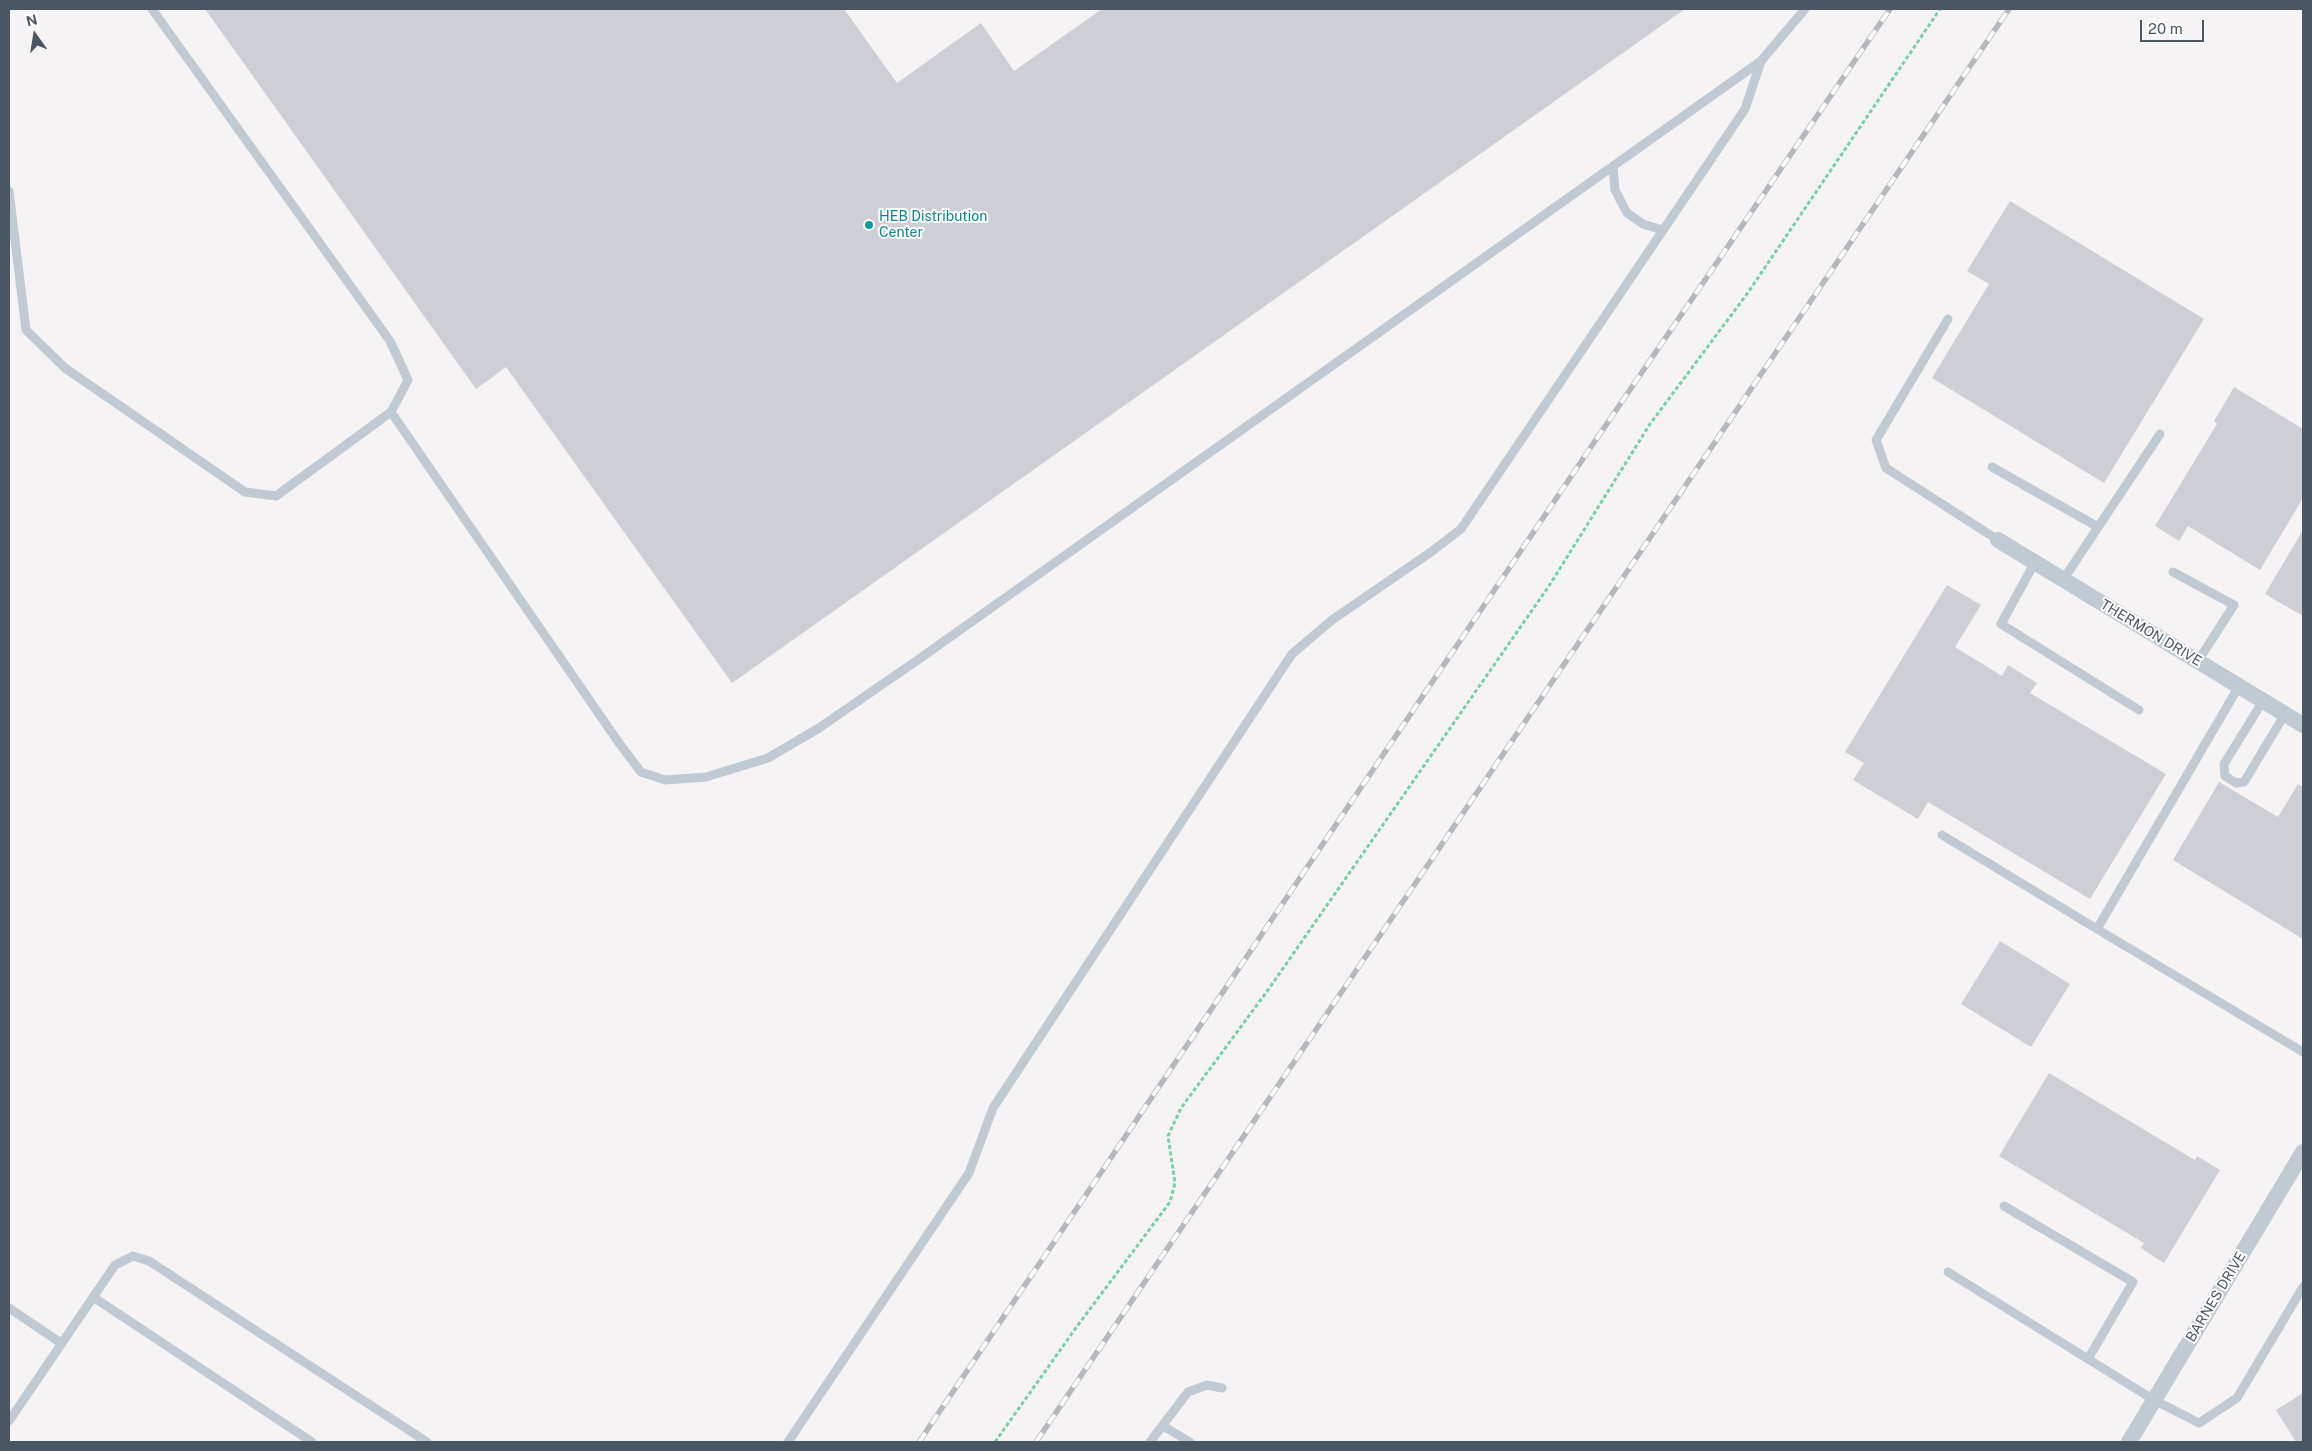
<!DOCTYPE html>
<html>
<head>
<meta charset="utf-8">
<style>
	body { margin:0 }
	#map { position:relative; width:2312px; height:1451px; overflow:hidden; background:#f5f3f3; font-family:"Public Sans",sans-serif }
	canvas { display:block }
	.frame { position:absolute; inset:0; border:10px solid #4a5661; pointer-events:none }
	.north { position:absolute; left:10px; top:10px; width:50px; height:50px; -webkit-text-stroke:4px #fff; paint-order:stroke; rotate:347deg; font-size:14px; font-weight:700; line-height:20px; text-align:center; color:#4a5661 }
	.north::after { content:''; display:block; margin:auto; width:18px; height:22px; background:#4a5661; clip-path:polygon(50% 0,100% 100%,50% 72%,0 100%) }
	.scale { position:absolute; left:2140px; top:20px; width:64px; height:22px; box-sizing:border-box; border:2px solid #4a5661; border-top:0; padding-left:6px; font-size:15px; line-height:18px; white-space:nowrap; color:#4a5661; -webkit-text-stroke:4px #fff; paint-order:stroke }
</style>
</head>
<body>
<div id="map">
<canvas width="2312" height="1451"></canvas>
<div class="frame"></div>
<div class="north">N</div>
<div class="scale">20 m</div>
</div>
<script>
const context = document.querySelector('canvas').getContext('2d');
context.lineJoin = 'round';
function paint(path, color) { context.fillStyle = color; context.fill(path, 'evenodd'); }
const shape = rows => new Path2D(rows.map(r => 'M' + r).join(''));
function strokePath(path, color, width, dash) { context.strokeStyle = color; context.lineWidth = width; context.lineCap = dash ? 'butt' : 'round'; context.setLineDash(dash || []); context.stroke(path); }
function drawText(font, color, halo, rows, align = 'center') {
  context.font = font + ' "Public Sans",sans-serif'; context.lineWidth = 4; context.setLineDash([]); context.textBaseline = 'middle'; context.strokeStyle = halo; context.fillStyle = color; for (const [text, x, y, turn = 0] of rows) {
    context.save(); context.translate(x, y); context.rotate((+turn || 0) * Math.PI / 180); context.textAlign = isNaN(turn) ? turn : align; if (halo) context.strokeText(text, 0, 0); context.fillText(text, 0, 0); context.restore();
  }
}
const building = shape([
	[205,9,844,9,897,83,981,23,1014,71,1102,9,1685,9,732,683,506,367,476,389],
	[2010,201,2204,319,2104,483,1932,378,1989,284,1967,271],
	[2234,387,2303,429,2303,498,2260,570,2188,526,2179,541,2155,526,2217,424,2214,421],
	[2303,530,2303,616,2265,594],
	[1947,585,1981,605,1955,647,2002,676,2008,665,2037,683,2030,693,2166,774,2090,899,1928,802,1918,819,1853,780,1864,763,1845,752],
	[2219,782,2278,817,2298,784,2303,787,2303,939,2173,860],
	[2000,941,2070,984,2031,1047,1961,1004],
	[2049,1073,2195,1160,2197,1156,2220,1170,2164,1263,2141,1248,2144,1243,1999,1156],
	[2303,1393,2303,1442,2296,1442,2276,1410]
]);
const path = shape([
	[995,1442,1078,1325,1170,1202,1175,1183,1168,1136,1181,1108,1268,990,1549,586,1650,424,1747,294,1940,9]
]);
const service = shape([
	[1613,166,1615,190,1627,213,1643,224,1662,230],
	[9,191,26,330,65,368,245,492,276,496,391,412,408,380,390,341,152,9],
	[1948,319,1876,440,1886,468,1998,540],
	[391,412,619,743,641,772,665,780,706,777,768,758,819,728,922,657,1761,61,1805,9],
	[1992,467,2098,527],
	[2035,562,2001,624,2139,710],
	[2173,572,2234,605,2198,661],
	[2063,580,2160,434],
	[2239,686,2097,929,2303,1052],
	[2263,701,2224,764,2225,776,2236,783,2244,782,2285,714],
	[1942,835,2097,929],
	[2004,1206,2133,1282,2088,1359],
	[1948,1272,2154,1400,2199,1423,2237,1398,2303,1287],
	[93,1297,312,1442],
	[9,1308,61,1343],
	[9,1421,115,1265,133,1256,149,1261,427,1442],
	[1163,1426,1190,1442],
	[788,1442,969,1173,993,1108,1292,654,1332,620,1431,552,1461,529,1745,109,1761,61],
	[1150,1442,1188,1392,1207,1385,1222,1388]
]);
const minor = shape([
	[1998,540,2303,725],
	[2129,1442,2303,1152]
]);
const rail = shape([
	[919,1442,1593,444,1890,9],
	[1036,1442,2009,9]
]);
const markers = [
	[869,225,5,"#0f9aa8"]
];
const cultureNames = [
	["HEB Distribution",879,217],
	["Center",879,233]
];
const streetNames = [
	["THERMON DRIVE",2151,633,31],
	["BARNES DRIVE",2216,1297,-59]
];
paint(building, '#cdcfd5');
strokePath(path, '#7ad0a6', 3, [4, 2.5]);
strokePath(service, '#c1cad2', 9);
strokePath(minor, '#c1cad2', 16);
strokePath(rail, '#b5b8bd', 5.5);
strokePath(rail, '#fff', 4, [11]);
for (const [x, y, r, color] of markers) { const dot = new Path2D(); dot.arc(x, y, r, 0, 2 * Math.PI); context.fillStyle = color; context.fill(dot); strokePath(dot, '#fff', 2); }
drawText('14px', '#0d838f', '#fff', cultureNames, 'left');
drawText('14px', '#4a5661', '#fff', streetNames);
</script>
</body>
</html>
